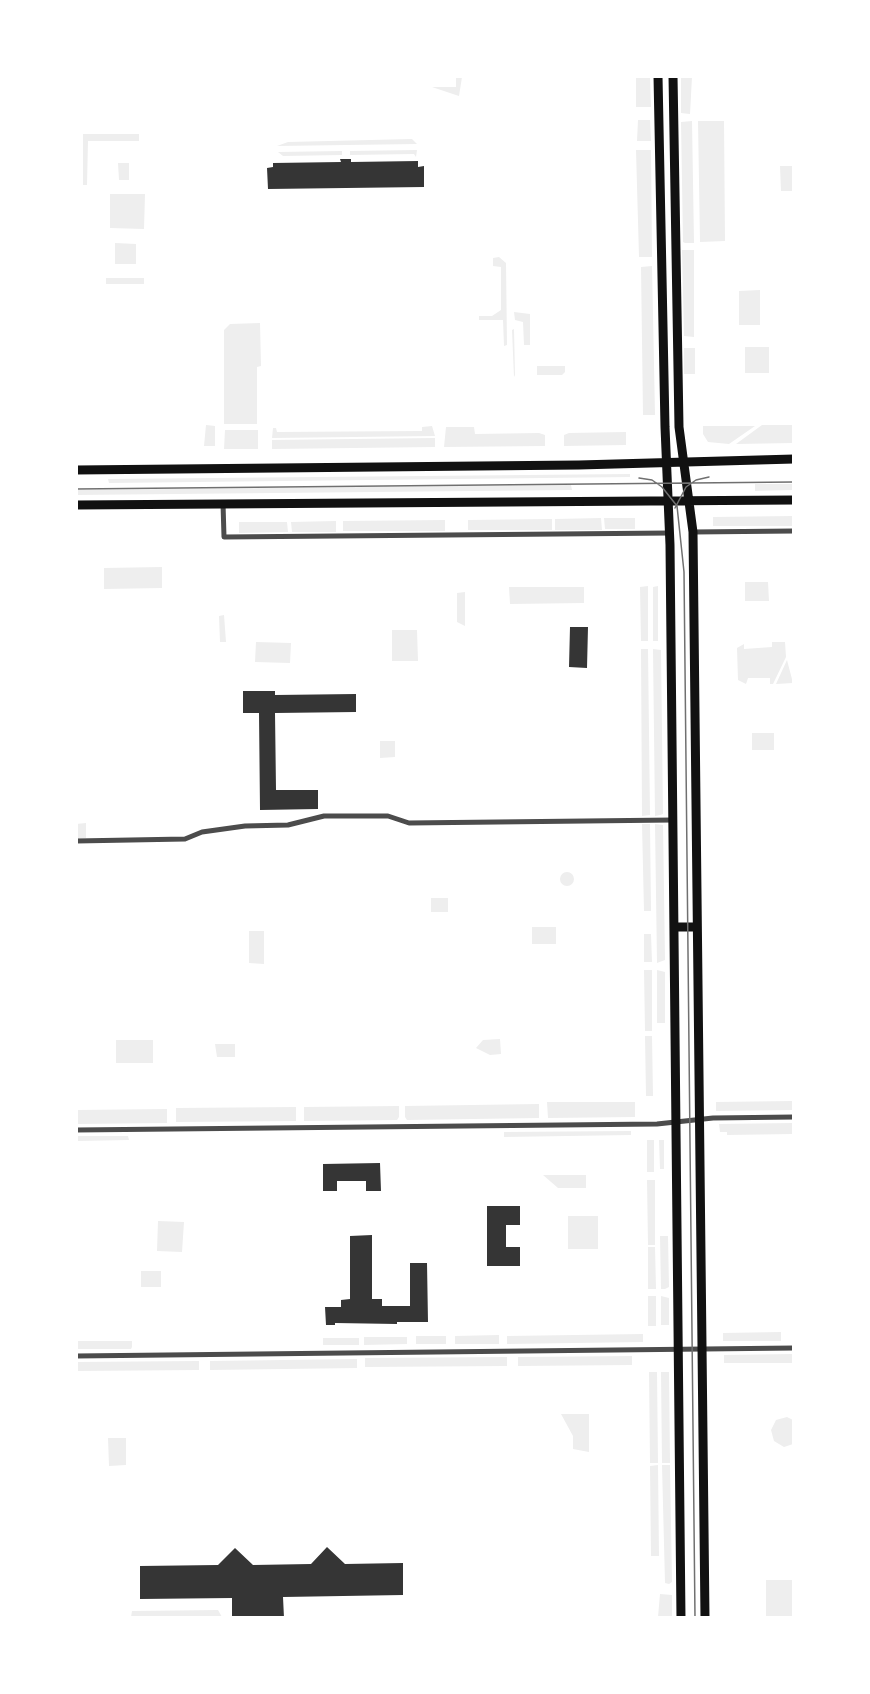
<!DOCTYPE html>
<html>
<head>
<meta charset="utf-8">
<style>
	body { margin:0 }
	#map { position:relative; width:870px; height:1694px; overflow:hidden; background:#fff; font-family:"DejaVu Sans",sans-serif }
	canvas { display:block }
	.frame { position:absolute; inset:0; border:78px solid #fff; pointer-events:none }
</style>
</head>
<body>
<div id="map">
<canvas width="870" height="1694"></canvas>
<div class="frame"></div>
</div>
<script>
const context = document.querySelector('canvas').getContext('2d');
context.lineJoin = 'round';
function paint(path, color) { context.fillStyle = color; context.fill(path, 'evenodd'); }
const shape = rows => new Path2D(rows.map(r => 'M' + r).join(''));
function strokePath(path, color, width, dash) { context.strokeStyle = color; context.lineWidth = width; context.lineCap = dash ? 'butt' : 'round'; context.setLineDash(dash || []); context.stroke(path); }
const green = shape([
	[456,77,462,77,459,96,432,87,456,87],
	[636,77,650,77,651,107,636,107],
	[681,77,692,77,690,114,681,113],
	[638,120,650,120,651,141,637,141],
	[692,121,694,243,685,243,683,242,681,122],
	[698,121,724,121,725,241,700,242],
	[83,134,139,134,139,141,88,141,87,185,83,185],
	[412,139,417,144,277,146,288,142],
	[417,150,416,157,414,154,350,155,350,151],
	[651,150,652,257,639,257,636,150],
	[342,151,342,155,283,156,278,152],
	[118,163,129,163,129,180,119,180],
	[780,166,793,166,793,191,781,191],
	[110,194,145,194,144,229,110,228],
	[115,243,136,244,136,264,115,264],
	[682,250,694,250,694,337,684,336],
	[499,257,506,263,507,345,504,346,503,320,479,320,479,316,492,316,501,310,501,267,493,266,493,258],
	[652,266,655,415,643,415,641,267],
	[106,278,144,278,144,284,106,284],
	[760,290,760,325,739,325,739,291],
	[514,312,530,314,530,345,524,345,523,322,515,320],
	[260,323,261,366,257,367,257,424,224,424,224,330,230,324],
	[514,329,515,375,514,377,512,330],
	[745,347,769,347,769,373,745,373],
	[684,348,695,348,695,374,684,374],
	[537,366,565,366,565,372,562,375,537,375],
	[206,425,215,426,215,446,204,446],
	[762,425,793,425,793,443,736,444],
	[432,426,435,436,272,438,273,428,276,428,277,432,422,431,422,427],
	[703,426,755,426,729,444,708,442,703,434],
	[446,427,474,427,475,434,539,433,545,435,545,446,444,447],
	[225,430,258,430,258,449,224,449],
	[626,432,626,445,564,446,564,435,569,433],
	[435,438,435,447,272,449,272,440],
	[630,474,630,477,109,483,108,479],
	[755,484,793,484,793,490,755,491],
	[571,485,572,490,76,495,77,490],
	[793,516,793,526,713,526,713,517],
	[601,518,602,530,555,530,555,519],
	[604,518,635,518,635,529,605,529],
	[552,519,552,530,468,530,468,520],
	[445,520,445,531,343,531,343,521],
	[336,521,336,532,292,532,291,522],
	[239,522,287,522,288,532,239,533],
	[162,567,162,588,104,589,104,568],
	[745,582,768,582,769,601,745,601],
	[648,586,648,641,641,641,640,587],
	[658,586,658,641,653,641,653,587],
	[509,587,584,587,584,603,510,604],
	[465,592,465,626,457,622,457,593],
	[224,615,226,642,220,642,219,616],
	[392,630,417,630,418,661,392,661],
	[256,642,291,643,290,663,255,662],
	[772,642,785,642,786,657,773,684,770,684,770,678,748,678,746,684,738,680,737,648,744,644,744,649,772,647],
	[641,649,648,649,650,815,642,816],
	[653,649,661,650,663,814,660,815,655,816],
	[787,660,793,683,776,684],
	[752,733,774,733,774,750,752,750],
	[380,741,395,741,395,757,380,758],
	[86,823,86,838,77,839,76,824],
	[642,824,650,824,651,911,644,911],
	[655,824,663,825,665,960,657,963],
	'560 879a7 7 0 1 1 14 0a7 7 0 1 1-14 0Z',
	[431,898,448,898,448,912,431,912],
	[532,927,556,927,556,944,532,944],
	[249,931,264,931,264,964,249,963],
	[644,934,651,934,652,962,644,962],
	[644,970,652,970,652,1031,645,1031],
	[657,970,665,972,665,1023,657,1023],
	[645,1036,652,1036,653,1096,646,1096],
	[500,1039,501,1054,490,1055,476,1048,483,1040],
	[116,1040,153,1040,153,1063,116,1063],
	[215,1044,235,1044,235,1057,217,1057],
	[793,1101,793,1110,716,1111,716,1102],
	[635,1102,635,1117,548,1118,547,1102],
	[539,1104,539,1118,407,1120,405,1117,405,1106],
	[399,1106,399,1117,397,1120,304,1121,304,1107],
	[296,1107,296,1121,176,1122,176,1108],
	[167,1109,167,1123,77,1124,77,1110],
	[793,1123,793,1134,727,1135,727,1132,720,1132,719,1124],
	[631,1131,631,1135,504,1137,504,1132],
	[77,1136,128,1136,129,1140,77,1141],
	[647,1140,654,1140,654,1172,647,1172],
	[659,1140,664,1140,664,1169,660,1169],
	[543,1175,586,1175,586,1188,558,1188],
	[647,1180,655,1180,655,1245,648,1245],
	[568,1216,598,1216,598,1249,568,1249],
	[158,1221,184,1222,182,1252,157,1251],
	[660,1236,668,1236,669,1287,665,1289,661,1289],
	[648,1247,655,1247,656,1289,648,1289],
	[141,1271,161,1271,161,1287,141,1287],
	[648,1296,656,1296,656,1326,648,1326],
	[661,1296,669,1298,669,1325,661,1325],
	[781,1332,781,1341,723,1341,723,1333],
	[643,1334,643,1342,507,1344,507,1336],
	[499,1335,499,1344,455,1344,455,1336],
	[416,1336,446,1336,446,1344,416,1344],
	[364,1337,407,1337,407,1344,364,1345],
	[323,1338,359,1338,359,1345,323,1345],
	[77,1341,132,1341,132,1347,131,1349,77,1349],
	[793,1354,793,1363,724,1363,724,1355],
	[632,1356,632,1365,518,1366,518,1357],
	[507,1357,507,1366,365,1367,365,1358],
	[357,1359,357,1368,210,1370,210,1361],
	[199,1361,199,1370,77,1371,77,1362],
	[649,1372,657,1372,658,1463,650,1463],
	[661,1372,669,1372,670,1463,662,1463],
	[561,1414,589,1414,589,1452,573,1449,573,1436],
	[787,1417,793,1420,793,1444,784,1447,774,1441,771,1430,776,1420],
	[108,1438,126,1438,126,1465,109,1466],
	[658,1465,659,1556,651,1556,650,1466],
	[662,1465,670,1465,672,1582,669,1584,665,1583],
	[766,1580,793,1580,793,1617,766,1617],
	[660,1594,672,1595,672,1617,658,1617],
	[218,1610,222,1617,131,1617,132,1611]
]);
const building = shape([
	[340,159,351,159,351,162,418,161,418,167,424,166,424,187,268,189,267,168,273,167,273,163,341,162],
	[570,627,588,627,587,668,569,667],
	[243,691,275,691,275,695,356,694,356,712,275,713,276,790,318,790,318,809,260,810,259,713,243,713],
	[380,1163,381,1191,366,1191,366,1181,337,1181,337,1191,323,1191,323,1164],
	[487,1206,520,1206,520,1225,506,1225,506,1247,520,1247,520,1266,487,1266],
	[372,1235,372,1299,382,1299,382,1306,410,1306,410,1263,427,1263,428,1322,397,1322,397,1324,335,1323,335,1325,326,1325,325,1307,341,1307,341,1300,350,1299,350,1236],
	[327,1547,345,1564,403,1563,403,1595,283,1597,284,1618,232,1618,232,1598,140,1599,140,1566,218,1565,235,1548,253,1565,311,1564]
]);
const minor = shape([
	[223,503,224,537,670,533],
	[693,532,794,531],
	[76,841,185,839,202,832,245,826,288,825,324,816,388,816,409,823,673,820],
	[76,1130,657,1124,713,1118,794,1117],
	[76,1356,794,1348]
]);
const primary = shape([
	[658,76,665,427,670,545,681,1618],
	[673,76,679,427,693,532,705,1618],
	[76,470,579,465,794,459],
	[76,505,794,500],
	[675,927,697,927]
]);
const tram = shape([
	[639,478,652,480,662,487,677,506,684,572,695,1618],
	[76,489,794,482],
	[675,508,686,487,696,480,709,477]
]);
paint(green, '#eee');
paint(building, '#353535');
strokePath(minor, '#4c4c4c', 5);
strokePath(primary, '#111', 9);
strokePath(tram, '#707070', 1.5);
</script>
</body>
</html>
